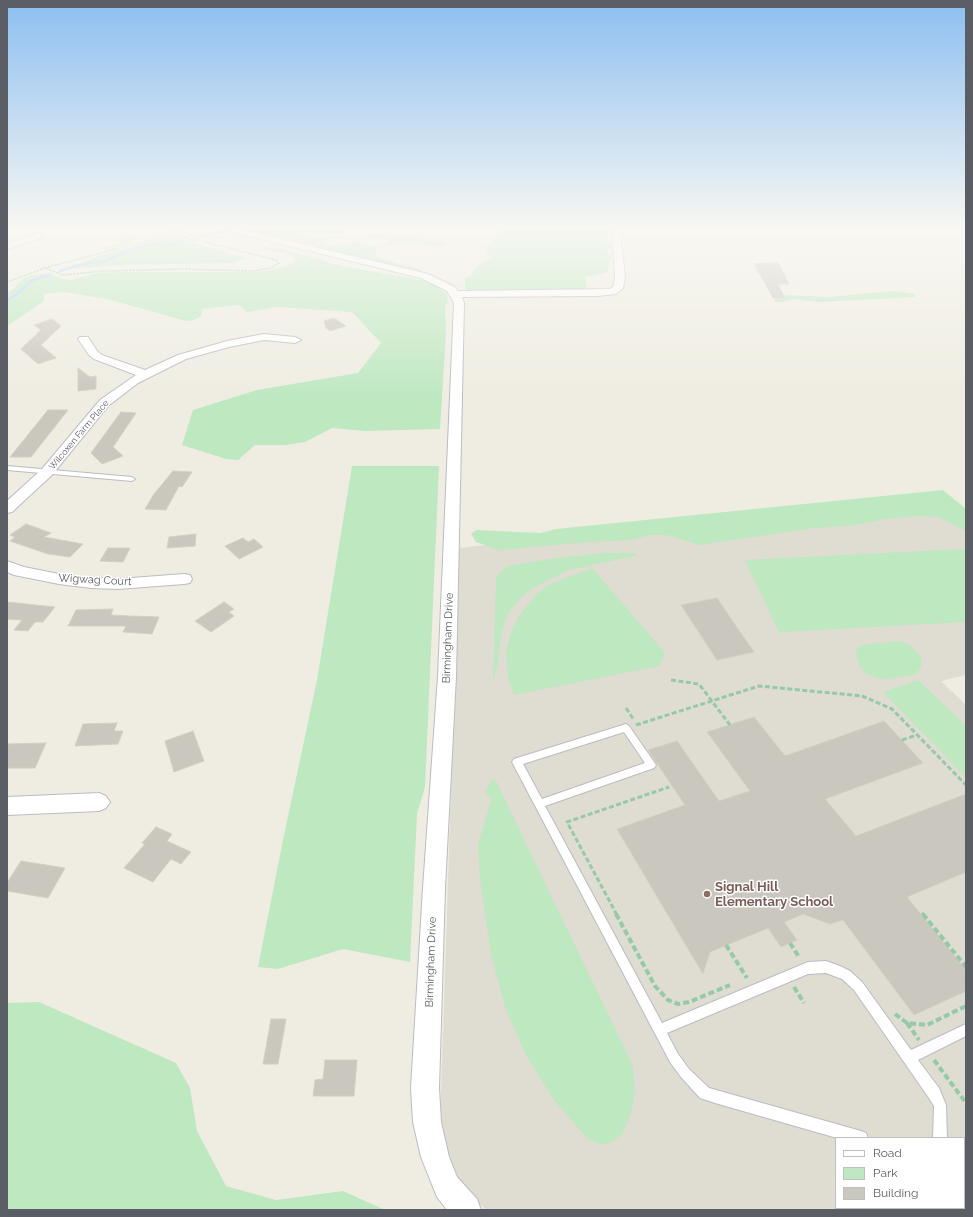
<!DOCTYPE html>
<html>
<head>
<meta charset="utf-8">
<style>
	body { margin:0 }
	#map { position:relative; width:973px; height:1217px; overflow:hidden; background:#efede2; font-family:Raleway,sans-serif }
	canvas { display:block }
	.frame { position:absolute; inset:0; border:8px solid #5b5e64; pointer-events:none }
	.legend { position:absolute; left:835px; top:1137px; width:130px; height:72px; box-sizing:border-box; background:#fff; border:1px solid #bdbfc1; margin:0; padding:5px 7px; list-style:none; font-size:12px; color:#5b5e64 }
	.legend li { display:flex; align-items:center; gap:8px; height:20px }
	.legend b { width:20px; border:1px solid #bdbfc1 }
</style>
</head>
<body>
<div id="map">
<canvas width="973" height="1217"></canvas>
<div class="frame"></div>
<ul class="legend">
<li><b style="height:5px;background:#fff"></b>Road</li>
<li><b style="height:11px;background:#bde8c0"></b>Park</li>
<li><b style="height:11px;background:#cac7bf"></b>Building</li>
</ul>
</div>
<script>
const context = document.querySelector('canvas').getContext('2d');
context.lineJoin = 'round';
function paint(path, color) { context.fillStyle = color; context.fill(path, 'evenodd'); }
const shape = rows => new Path2D(rows.map(r => 'M' + r).join(''));
function strokePath(path, color, width, dash) { context.strokeStyle = color; context.lineWidth = width; context.lineCap = dash ? 'butt' : 'round'; context.setLineDash(dash || []); context.stroke(path); }
function drawText(font, color, halo, rows, align = 'center') {
  context.font = font + ' Raleway,sans-serif'; context.lineWidth = 3; context.setLineDash([]); context.textBaseline = 'middle'; context.strokeStyle = halo; context.fillStyle = color; for (const [text, x, y, turn = 0] of rows) {
    context.save(); context.translate(x, y); context.rotate((+turn || 0) * Math.PI / 180); context.textAlign = isNaN(turn) ? turn : align; if (halo) context.strokeText(text, 0, 0); context.fillText(text, 0, 0); context.restore();
  }
}
const education = shape([
	[938,494,966,517,966,675,941,681,966,705,966,1210,487,1210,471,1198,451,1168,440,1124,459,548],
	[836,1138,964,1138,964,1208,836,1208]
]);
const green = shape([
	[242,229,338,229,344,231,343,233,337,234,302,232,296,234,328,239,325,244,336,245,355,242,371,246,384,245,389,243,390,240,366,238,370,235,397,235,436,240,449,244,441,247,404,243,380,247,376,249,376,256,382,259,419,269,423,272,285,241],
	[501,229,609,229,606,240,612,244,612,247,606,251,612,257,609,263,608,272,585,277,587,288,585,289,478,292,469,291,465,288,465,278,471,276,474,270,482,262,493,258,487,254,487,247],
	[143,236,148,236,140,237,129,244,99,250,116,244,125,237],
	[173,236,227,253,248,258,232,263,123,265,67,269,98,256],
	[264,247,283,249,341,266,428,281,447,294,448,301,445,307,446,333,440,429,365,431,332,428,305,442,286,445,255,445,238,460,226,459,182,445,193,410,257,390,358,373,381,343,352,312,277,307,247,312,239,305,202,309,201,316,194,320,186,321,107,299,63,292,44,294,44,301,7,326,7,293,15,288,17,284,24,278,33,275,49,273,62,279,70,280,97,273,122,272,254,272,272,270,286,266,295,261,295,258,288,254,264,249],
	[895,291,915,294,915,297,817,302,793,299,782,302,775,302,774,300,787,295,830,297],
	[352,466,439,466,425,787,417,814,410,962,343,949,278,969,258,967,283,840,317,680],
	[943,490,966,509,966,531,939,517,917,516,884,519,856,525,814,528,699,545,667,535,649,535,632,540,589,542,500,550,476,542,471,534,476,530,540,533,556,529],
	[966,549,966,622,779,632,745,560],
	[606,553,634,553,638,555,569,570,531,589,519,599,508,613,501,634,498,663,493,682,496,579,499,573,509,566,557,558],
	[592,568,665,653,659,666,514,695,508,677,506,651,511,632,519,616,537,594,550,584],
	[901,641,909,645,920,655,922,662,920,669,914,675,881,679,866,674,860,667,856,652,859,647,868,644],
	[918,680,966,726,966,777,883,692],
	[495,779,633,1066,635,1091,630,1117,622,1134,610,1143,600,1144,588,1139,554,1100,527,1057,506,1010,491,954,480,879,478,844,492,798,485,792,491,781],
	[39,1002,176,1063,190,1088,197,1131,226,1186,276,1200,343,1191,385,1210,7,1210,7,1003]
]);
const stream = shape([
	[204,236,226,231],
	[60,271,79,265,105,261,138,247,151,245,167,246,181,242],
	[7,300,16,295,31,281,50,275]
]);
const building = shape([
	[778,262,789,284,778,284,785,298,773,298,754,264,778,262],
	[334,318,346,326,330,331,326,328,324,321,334,318],
	[52,319,61,326,41,345,56,358,38,364,21,349,41,330,34,325,52,319],
	[78,368,90,377,96,376,96,389,78,391,78,368],
	[48,410,68,410,31,457,10,457,48,410],
	[121,412,136,413,113,447,123,456,102,464,91,453,121,412],
	[173,471,192,472,182,487,179,486,166,510,145,509,154,494,173,471],
	[26,524,51,533,44,537,83,544,70,557,48,554,10,541,15,537,10,535,26,524],
	[196,534,195,546,167,548,169,537,196,534],
	[243,538,248,542,254,539,263,547,239,559,225,546,243,538],
	[108,548,130,548,123,562,100,561,108,548],
	[717,598,738,629,754,652,717,660,681,605,717,598],
	[7,602,55,607,43,622,35,622,28,631,14,630,22,620,7,619,7,602],
	[224,602,234,609,229,612,234,616,211,632,195,621,224,602],
	[113,609,111,615,130,616,130,618,131,616,159,617,152,634,123,632,126,626,68,626,76,610,113,609],
	[754,717,785,756,884,721,923,763,825,799,856,836,966,794,966,872,907,897,966,970,966,991,914,1015,843,920,830,924,803,914,784,922,797,940,781,947,768,928,710,952,703,974,617,829,685,805,648,750,677,741,719,801,750,791,707,732,754,717],
	[117,723,114,731,123,731,118,744,75,746,83,724,117,723],
	[193,731,204,761,174,772,165,741,193,731],
	[46,743,35,768,7,768,7,744,46,743],
	[156,827,172,834,167,841,191,852,181,864,171,859,153,882,124,868,145,844,142,843,156,827],
	[21,861,65,868,48,898,7,891,7,883,21,861],
	[271,1019,286,1019,278,1064,263,1064,271,1019],
	[325,1060,357,1060,354,1096,313,1096,315,1080,323,1079,325,1060]
]);
const pathFar2 = shape([
	[168,233,146,241,45,268,63,275,104,271,181,269,253,271,271,268,279,263,276,260,204,242],
	[7,282,45,268]
]);
const pathFar1 = shape([
	[671,680,699,684,730,725],
	[626,708,634,720],
	[636,725,759,686,862,696,892,709,966,785],
	[902,740,917,735],
	[922,913,924,915],
	[617,915,567,822,669,787]
]);
const path = shape([
	[616,914,655,986,668,1000,678,1004,689,1002,730,985],
	[923,914,966,967],
	[790,943,799,957],
	[726,945,747,978],
	[794,987,804,1003],
	[895,1014,907,1023,927,1025,966,1006],
	[907,1023,919,1040],
	[934,1060,966,1103]
]);
const lane = shape([
	[178,229,184,229,179,231,198,239,194,240,173,231,178,229],
	[7,466,132,477,135,479,132,481,7,470,7,466],
	[626,724,629,726,654,762,656,765,654,768,545,806,662,1023,808,962,826,961,840,966,850,971,862,982,911,1050,966,1024,966,1036,918,1060,939,1088,946,1105,947,1138,933,1138,934,1106,929,1098,854,990,842,979,826,973,808,974,667,1033,678,1054,689,1069,709,1088,861,1131,866,1133,868,1138,837,1138,715,1103,700,1098,681,1077,670,1062,512,762,514,759,517,758,626,724],
	[624,732,645,763,542,799,523,764,624,732],
	[966,1195,966,1209,933,1210,933,1208,964,1208,964,1196,966,1195]
]);
const street = shape([
	[226,229,240,229,428,274,455,287,458,291,609,289,613,287,615,278,612,229,620,229,625,278,623,288,616,294,597,296,462,297,464,303,456,676,445,888,439,1088,441,1122,449,1157,457,1177,477,1199,481,1210,447,1210,437,1197,421,1157,413,1122,411,1088,423,888,438,676,454,303,447,291,421,278,227,231,226,229],
	[38,233,41,234,41,238,7,249,7,243,38,233],
	[264,334,295,337,301,340,295,343,264,340,229,347,186,359,138,383,108,406,52,475,12,512,7,513,7,501,42,469,100,400,136,375,94,359,89,355,78,339,80,337,88,337,97,351,102,355,145,370,178,355,227,341,264,334],
	[7,561,24,567,59,574,91,578,118,579,184,574,190,575,192,579,190,583,184,584,118,589,91,588,59,584,14,575,7,572,7,561],
	[99,793,106,796,110,802,106,808,99,811,7,815,7,797,99,793]
]);
const markers = [
	[707,894,4,"#8d6e63"]
];
const farStreetnames = [
	["Wilcoxen Farm Place",79,435,-50]
];
const streetNames = [
	["Wigwag Court",95,580,3],
	["Birmingham Drive",448,638,-88],
	["Birmingham Drive",431,962,-88]
];
const nearEducationnames = [
	["Signal Hill",715,887],
	["Elementary School",715,902]
];
paint(education, '#dfdcd1');
paint(green, '#bde8c0');
strokePath(stream, '#a2d0ff', 2.5);
paint(building, '#cac7bf');
strokePath(building, '#d4cfc0', 1);
strokePath(lane, '#babcc2', 2);
strokePath(street, '#babcc2', 2);
strokePath(pathFar2, '#95caa8', 1.5, [2.5, 1]);
strokePath(pathFar1, '#95caa8', 3, [5, 2.5]);
strokePath(path, '#95caa8', 4, [6, 3]);
paint(lane, '#fff');
paint(street, '#fff');
const sky = context.createLinearGradient(0, 0, 0, 399);
sky.addColorStop(0, '#8cbff1');
sky.addColorStop(0.57, '#f8f7f2');
sky.addColorStop(1, '#f8f7f200');
context.fillStyle = sky;
context.fillRect(0, 0, 973, 399);
for (const [x, y, r, color] of markers) { const dot = new Path2D(); dot.arc(x, y, r, 0, 2 * Math.PI); context.fillStyle = color; context.fill(dot); strokePath(dot, '#fff', 1.5); }
drawText('9px', '#5b5e64', '#fff', farStreetnames);
drawText('11px', '#5b5e64', '#fff', streetNames);
drawText('bold 13px', '#785e54', '#fff', nearEducationnames, 'left');
</script>
</body>
</html>
